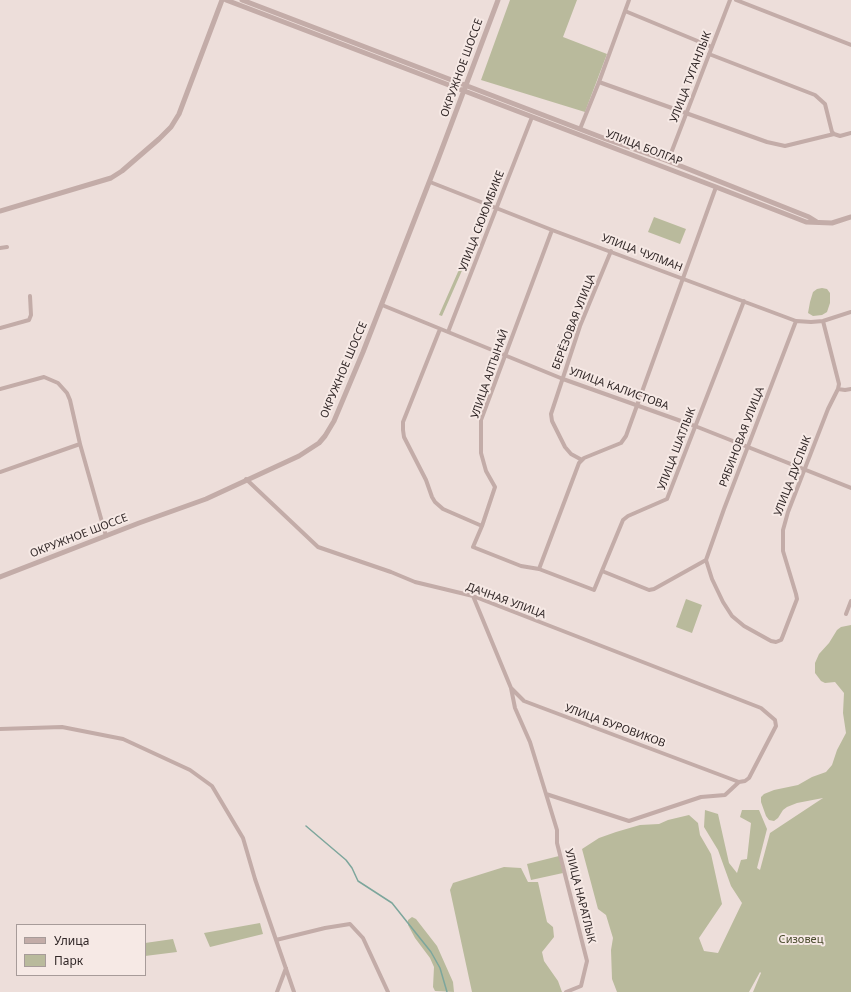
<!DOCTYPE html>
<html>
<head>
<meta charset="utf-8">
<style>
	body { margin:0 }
	#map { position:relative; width:851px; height:992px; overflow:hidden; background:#eddeda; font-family:"Noto Sans",sans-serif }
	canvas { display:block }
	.legend { position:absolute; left:16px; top:924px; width:130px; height:52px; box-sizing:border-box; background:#f6e9e5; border:1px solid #a79b99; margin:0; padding:5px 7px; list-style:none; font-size:12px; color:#312727 }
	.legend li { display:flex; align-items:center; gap:8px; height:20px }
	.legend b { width:20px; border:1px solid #a79b99 }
</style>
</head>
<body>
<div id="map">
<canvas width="851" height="992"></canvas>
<ul class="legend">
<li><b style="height:5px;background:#c3aca8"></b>Улица</li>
<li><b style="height:11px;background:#b9ba9c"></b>Парк</li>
</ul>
</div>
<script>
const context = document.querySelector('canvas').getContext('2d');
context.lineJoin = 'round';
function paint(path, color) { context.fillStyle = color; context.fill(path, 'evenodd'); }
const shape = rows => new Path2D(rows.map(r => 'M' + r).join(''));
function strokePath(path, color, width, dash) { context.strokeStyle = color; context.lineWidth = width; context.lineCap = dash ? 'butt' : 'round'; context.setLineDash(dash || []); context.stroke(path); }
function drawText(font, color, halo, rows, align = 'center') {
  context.font = font + ' "Noto Sans",sans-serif'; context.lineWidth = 4; context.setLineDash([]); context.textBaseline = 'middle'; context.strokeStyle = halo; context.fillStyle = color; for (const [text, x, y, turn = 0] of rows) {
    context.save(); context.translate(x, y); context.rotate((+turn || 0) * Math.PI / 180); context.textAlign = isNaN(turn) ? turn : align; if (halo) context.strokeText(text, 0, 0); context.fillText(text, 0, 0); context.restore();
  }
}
const green = shape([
	[510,0,577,0,563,37,607,54,585,112,481,80],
	[654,217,686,229,680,244,648,232],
	[461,265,464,266,442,316,439,315],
	[822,288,827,289,830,293,830,303,827,312,822,315,813,316,808,313,810,302,813,292,817,289],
	[686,599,702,605,692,633,676,627],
	[851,625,851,992,753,992,761,973,760,972,749,992,617,992,612,979,611,950,613,938,606,915,598,909,582,849,599,838,616,832,640,825,659,824,668,820,689,815,698,823,700,835,711,854,722,904,699,938,704,951,718,953,742,903,731,886,718,850,704,827,705,810,718,814,729,863,737,873,741,860,747,859,751,823,740,817,742,810,759,810,767,829,757,868,760,870,770,833,823,798,797,803,787,807,783,810,778,818,774,821,769,820,766,816,761,802,761,797,764,794,774,790,798,785,812,777,826,772,832,765,837,750,846,733,843,713,844,693,835,682,825,683,821,681,815,673,815,663,819,654,829,643,837,630,841,627],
	[559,856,563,873,531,880,527,864],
	[504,867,521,868,528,882,538,882,547,922,553,927,554,937,542,952,544,961,558,981,562,992,472,992,450,890,453,883],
	[412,917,416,919,437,946,453,982,454,992,435,991,433,987,434,967,430,958,415,938,408,925,408,920],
	[260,923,263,934,210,947,204,933],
	[173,939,177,952,145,956,145,943]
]);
const stream = shape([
	[306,826,346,860,352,868,358,881,392,903,431,952,440,968,447,992]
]);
const minor = shape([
	[736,0,851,45],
	[625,11,712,47],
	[709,54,815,95,825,104,832,132,834,134,840,136,851,133],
	[599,82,767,142,785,146,834,134],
	[580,129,599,82,629,0],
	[668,161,730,0],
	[430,182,552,230,796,321,811,322,823,321,851,312],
	[0,248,7,247],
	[382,305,563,379,695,426,851,488],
	[0,328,29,320,31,315,30,296],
	[440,329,403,422,403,430,404,437,426,480,432,497,435,502,443,509,482,526,473,547,521,566,539,569,594,590,623,520,628,516,667,499,744,301],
	[448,332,532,117],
	[0,389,44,377,58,383,67,393,70,400,80,444,106,536],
	[838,389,845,390,851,389],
	[582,460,571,454,565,447,552,421,551,414,580,326,611,251],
	[0,472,80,444],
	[246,479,318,547,391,572,415,582,473,596,761,708,775,720,776,726,749,778,745,781,739,782,524,701,511,688,473,596],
	[482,526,495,487,486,471,481,453,481,420,552,230],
	[706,560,712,579,723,602,732,616,744,626,771,641,776,642,781,640,782,638,797,599,796,594,783,551,783,530,788,512,828,409,838,389,839,384,823,321],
	[539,569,579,463,584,458,621,443,626,436,716,187],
	[602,571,649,590,654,589,706,560,724,509,796,321],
	[846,614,851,601],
	[511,688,515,708,530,742,546,794,629,821,701,797,725,795,739,782],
	[0,729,62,727,123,739,190,770,212,786,243,838,255,879,294,992],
	[546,794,557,830,557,843,587,961,581,986,566,992],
	[276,940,325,928,350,924,363,938,388,992],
	[277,992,286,968]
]);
const tertiary = shape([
	[226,0,716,187,806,222,832,223,851,217],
	[242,0,606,139,668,161,809,217,817,222],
	[0,211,111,178,122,171,159,139,171,127,179,114,222,0],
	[0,577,139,523,206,499,299,456,319,443,325,436,334,421,363,352,437,162,498,0]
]);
const streetNames = [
	["ОКРУЖНОЕ ШОССЕ",462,68,-70],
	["УЛИЦА ТУГАНЛЫК",691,77,-69],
	["УЛИЦА БОЛГАР",644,148,21],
	["УЛИЦА СЮЮМБИКЕ",482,221,-69],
	["УЛИЦА ЧУЛМАН",642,253,21],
	["БЕРЁЗОВАЯ УЛИЦА",574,322,-69],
	["ОКРУЖНОЕ ШОССЕ",344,370,-67],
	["УЛИЦА АЛТЫНАЙ",490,374,-71],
	["УЛИЦА КАЛИСТОВА",619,389,20],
	["РЯБИНОВАЯ УЛИЦА",742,437,-69],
	["УЛИЦА ШАТЛЫК",677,449,-69],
	["УЛИЦА ДУСЛЫК",793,476,-69],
	["ОКРУЖНОЕ ШОССЕ",79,536,-21],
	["ДАЧНАЯ УЛИЦА",506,601,20],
	["УЛИЦА БУРОВИКОВ",615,726,20],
	["УЛИЦА НАРАТЛЫК",580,896,76]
];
const parkNames = [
	["Сизовец",801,940]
];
paint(green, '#b9ba9c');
strokePath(stream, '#7da69c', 1.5);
strokePath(minor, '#c3aca8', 4);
strokePath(tertiary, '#c3aca8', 5);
drawText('11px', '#312727', '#f6e9e5', streetNames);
drawText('11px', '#4a4c2e', '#f6e9e5', parkNames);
</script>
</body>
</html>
